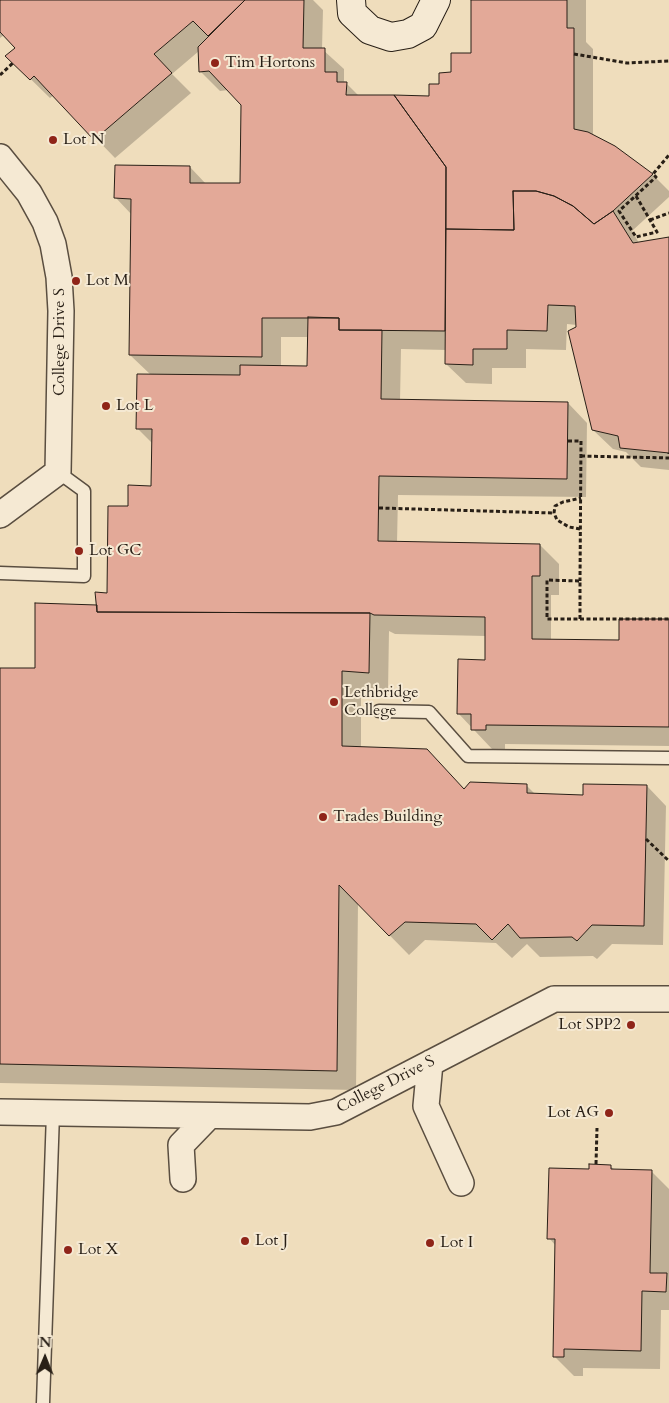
<!DOCTYPE html>
<html>
<head>
<meta charset="utf-8">
<style>
	body { margin:0 }
	#map { position:relative; width:669px; height:1403px; overflow:hidden; background:#efddbc; font-family:Cardo,serif }
	canvas { display:block }
	.north { position:absolute; left:20px; top:1333px; width:50px; height:50px; -webkit-text-stroke:4px #f5e9d3; paint-order:stroke; rotate:1deg; font-size:14px; font-weight:700; line-height:20px; text-align:center; color:#281f16 }
	.north::after { content:''; display:block; margin:auto; width:18px; height:22px; background:#281f16; clip-path:polygon(50% 0,100% 100%,50% 72%,0 100%) }
</style>
</head>
<body>
<div id="map">
<canvas width="669" height="1403"></canvas>
<div class="north">N</div>
</div>
<script>
const context = document.querySelector('canvas').getContext('2d');
context.lineJoin = 'round';
function paint(path, color) { context.fillStyle = color; context.fill(path, 'evenodd'); }
const shape = rows => new Path2D(rows.map(r => 'M' + r).join(''));
function strokePath(path, color, width, dash) { context.strokeStyle = color; context.lineWidth = width; context.lineCap = dash ? 'butt' : 'round'; context.setLineDash(dash || []); context.stroke(path); }
function drawText(font, color, halo, rows, align = 'center') {
  context.font = font + ' Cardo,serif'; context.lineWidth = 4; context.setLineDash([]); context.textBaseline = 'middle'; context.strokeStyle = halo; context.fillStyle = color; for (const [text, x, y, turn = 0] of rows) {
    context.save(); context.translate(x, y); context.rotate((+turn || 0) * Math.PI / 180); context.textAlign = isNaN(turn) ? turn : align; if (halo) context.strokeText(text, 0, 0); context.fillText(text, 0, 0); context.restore();
  }
}
const shadow = shape([
	[0,0,313,0,323,10,322,49,344,69,344,81,359,96,430,97,472,54,472,0,586,0,586,42,593,49,593,136,615,147,653,175,669,191,669,197,632,231,639,243,669,238,669,470,641,467,626,452,613,449,593,430,577,325,567,324,566,350,526,349,526,368,492,368,492,384,466,383,446,364,447,350,401,349,400,401,568,403,587,423,586,497,398,495,397,543,540,545,559,564,559,595,551,595,551,641,620,641,669,621,669,746,505,744,505,749,492,749,458,713,486,661,486,636,395,634,389,631,388,692,361,690,361,748,464,790,526,785,536,795,584,796,647,786,666,806,663,945,612,944,597,959,593,956,540,957,527,944,512,958,496,943,425,940,409,955,358,903,356,1090,0,1083,0,670,36,670,98,606,108,594,129,508,152,487,153,444,137,428,151,375,130,355,132,215,116,198,190,167,206,184,242,185,243,104,229,90,220,91,200,71,199,51,172,74,191,93,115,158,54,95,50,98,7,56,17,48,4,35,0,38],
	[281,337,309,337,308,368,281,367],
	[610,1166,615,1170,651,1171,669,1189,669,1310,661,1310,660,1369,583,1368,583,1376,574,1376,554,1356,556,1246,549,1238,590,1170]
]);
const building = shape([
	[0,0,245,0,208,36,193,21,154,54,172,73,94,140,34,76,30,80,5,56,15,48,0,32,0,0],
	[245,0,304,0,303,48,325,48,325,72,337,72,337,82,347,82,346,95,394,95,446,167,445,331,339,330,339,318,262,318,262,357,129,355,131,199,114,198,115,165,190,166,190,183,240,183,241,105,209,71,199,72,198,47,245,0],
	[471,0,567,0,567,28,574,28,574,129,588,132,615,146,653,174,613,211,594,224,573,206,554,196,536,191,513,191,514,230,446,229,446,167,394,95,429,96,429,84,439,84,439,73,451,72,451,53,471,53,471,0],
	[513,191,536,191,554,196,573,206,594,224,613,211,633,243,669,237,669,453,620,448,618,436,592,430,568,331,576,327,575,306,548,305,547,331,507,330,507,349,473,349,473,365,445,364,446,229,514,230,513,191],
	[308,317,339,318,339,330,382,330,381,399,568,402,567,479,379,476,378,541,540,544,540,576,532,576,532,639,619,640,619,619,669,619,669,727,486,725,486,730,471,730,471,714,457,714,458,659,485,660,485,617,374,615,370,613,97,612,95,592,107,593,108,506,128,506,128,485,151,486,152,429,136,429,137,374,240,375,240,365,307,366,308,317],
	[35,603,97,605,97,612,370,613,369,673,342,671,342,746,427,749,464,789,470,782,527,784,527,793,583,795,583,784,647,785,644,926,592,925,577,941,572,937,520,938,508,924,492,940,476,924,405,922,389,936,339,885,337,1071,0,1064,0,668,35,668,35,603],
	[589,1164,611,1165,611,1169,652,1170,650,1273,667,1273,666,1292,642,1291,641,1351,564,1349,564,1357,553,1357,555,1239,547,1239,549,1168,589,1169,589,1164]
]);
const path = shape([
	[574,54,627,63,669,61],
	[0,75,13,63],
	[636,196,657,232,636,237,619,211,656,177,653,174,669,155],
	[650,220,669,213],
	[568,441,581,441,580,581],
	[669,453,669,454],
	[581,456,669,458],
	[379,508,554,513],
	[580,529,569,527,557,520,554,513,555,506,563,502,581,498],
	[580,619,580,581,547,580,547,619,669,619],
	[646,839,669,861],
	[596,1164,597,1128]
]);
const lane = shape([
	[0,573,84,576,84,491,58,472],
	[379,711,429,712,468,756,669,758],
	[43,1403,53,1113]
]);
const street = shape([
	[0,157,29,193,45,222,53,244,59,277,61,311,58,472,0,515],
	[430,1063,426,1106,461,1183],
	[0,1112,310,1117,336,1112,554,999,669,999],
	[183,1179,181,1145,209,1116]
]);
const secondary = shape([
	[351,0,352,13,370,30,391,37,408,34,423,26,436,0]
]);
const markers = [
	[215,63,5,"#8f2418"],
	[53,140,5,"#8f2418"],
	[76,281,5,"#8f2418"],
	[106,406,5,"#8f2418"],
	[79,551,5,"#8f2418"],
	[334,702,5,"#8f2418"],
	[323,817,5,"#8f2418"],
	[631,1025,5,"#8f2418"],
	[609,1113,5,"#8f2418"],
	[245,1241,5,"#8f2418"],
	[430,1243,5,"#8f2418"],
	[68,1250,5,"#8f2418"]
];
const poiNames = [
	["Tim Hortons",225,63],
	["Lot N",63,140],
	["Lot M",86,281],
	["Lot L",116,406],
	["Lot GC",89,551],
	["Lethbridge",344,693],
	["College",344,711],
	["Trades Building",333,817],
	["Lot SPP2",621,1025,"right"],
	["Lot AG",599,1113,"right"],
	["Lot J",255,1241],
	["Lot I",440,1243],
	["Lot X",78,1250]
];
const streetNames = [
	["College Drive S",60,342,-90],
	["College Drive S",386,1085,-27]
];
paint(shadow, '#0003');
paint(building, '#e3a998');
strokePath(building, '#281f16', 1);
strokePath(lane, '#5a4e40', 15);
strokePath(street, '#5a4e40', 28);
strokePath(secondary, '#281f16', 30);
strokePath(path, '#281f16', 3, [4, 2.5]);
strokePath(lane, '#f5e9d3', 12);
strokePath(street, '#f5e9d3', 25);
strokePath(secondary, '#f5e9d3', 28);
for (const [x, y, r, color] of markers) { const dot = new Path2D(); dot.arc(x, y, r, 0, 2 * Math.PI); context.fillStyle = color; context.fill(dot); strokePath(dot, '#f5e9d3', 2); }
drawText('16px', '#281f16', '#f5e9d3', poiNames, 'left');
drawText('16px', '#281f16', '#f5e9d3', streetNames);
</script>
</body>
</html>
